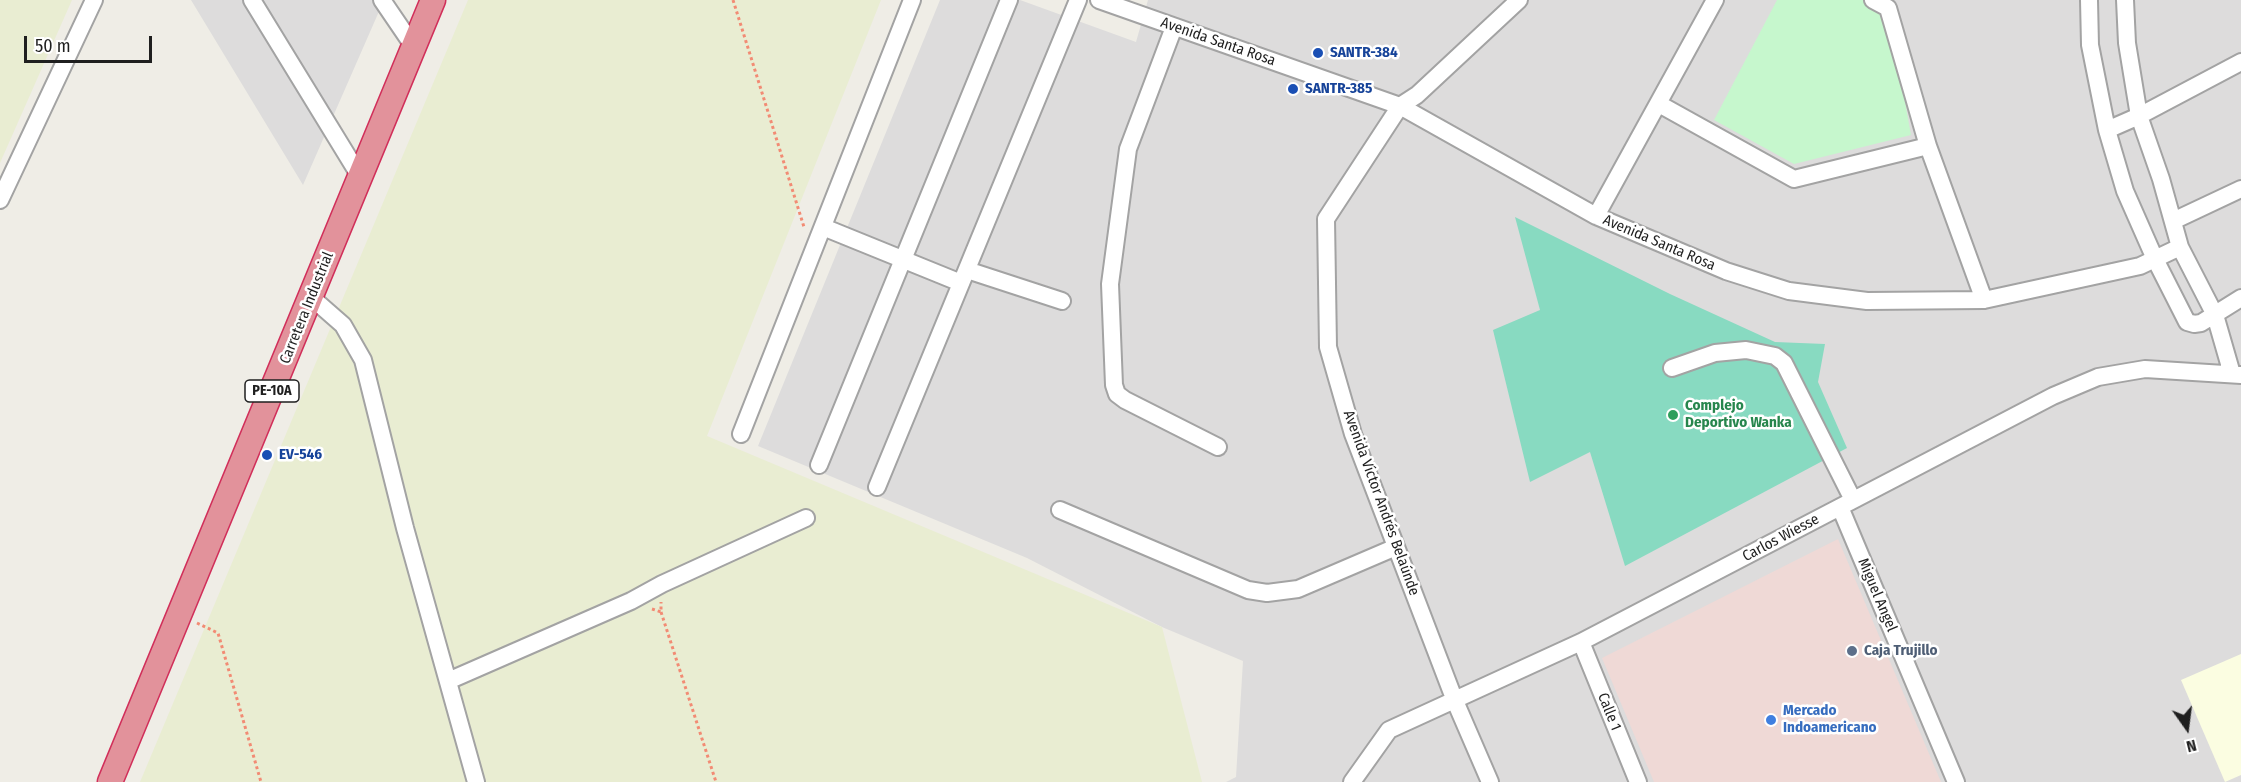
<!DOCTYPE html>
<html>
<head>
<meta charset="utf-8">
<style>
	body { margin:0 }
	#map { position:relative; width:2241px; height:782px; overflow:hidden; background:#efede6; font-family:"Fira Sans Condensed",sans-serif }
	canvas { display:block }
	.north { position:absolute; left:2157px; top:698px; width:60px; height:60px; -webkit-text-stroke:4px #fff; paint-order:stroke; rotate:166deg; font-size:16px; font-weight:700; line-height:24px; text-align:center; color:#1f1f1f }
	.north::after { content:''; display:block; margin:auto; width:21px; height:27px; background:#1f1f1f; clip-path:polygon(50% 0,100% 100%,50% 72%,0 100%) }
	.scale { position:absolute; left:24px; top:36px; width:128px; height:27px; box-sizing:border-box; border:3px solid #1f1f1f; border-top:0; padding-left:8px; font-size:18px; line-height:21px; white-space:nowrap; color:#1f1f1f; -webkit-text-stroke:4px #fff; paint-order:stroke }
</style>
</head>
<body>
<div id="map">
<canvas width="2241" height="782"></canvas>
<div class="north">N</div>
<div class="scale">50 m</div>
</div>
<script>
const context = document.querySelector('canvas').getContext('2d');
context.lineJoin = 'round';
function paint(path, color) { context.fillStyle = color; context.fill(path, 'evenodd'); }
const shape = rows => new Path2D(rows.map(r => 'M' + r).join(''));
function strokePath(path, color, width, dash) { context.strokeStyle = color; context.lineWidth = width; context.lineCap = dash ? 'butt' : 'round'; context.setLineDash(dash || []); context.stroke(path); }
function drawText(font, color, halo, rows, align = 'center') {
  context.font = font + ' "Fira Sans Condensed",sans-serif'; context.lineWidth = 5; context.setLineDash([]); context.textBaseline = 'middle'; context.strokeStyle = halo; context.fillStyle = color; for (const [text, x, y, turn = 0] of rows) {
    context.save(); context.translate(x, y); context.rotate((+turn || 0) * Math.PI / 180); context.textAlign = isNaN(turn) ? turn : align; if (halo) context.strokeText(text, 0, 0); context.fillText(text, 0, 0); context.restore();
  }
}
const residential = shape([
	[191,0,384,0,303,185],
	[940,0,1020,0,1136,42,1148,0,2241,0,2241,782,1226,782,1236,777,1243,661,1162,627,1027,558,758,446]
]);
const commercial = shape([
	[1838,539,1941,782,1654,782,1602,658]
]);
const education = shape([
	[2241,654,2241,775,2225,782,2181,680]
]);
const farmland = shape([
	[0,0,72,0,0,163],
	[468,0,881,0,707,436,1162,627,1202,782,140,782]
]);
const park = shape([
	[1777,0,1868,0,1888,8,1911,135,1794,164,1714,120]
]);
const pitch = shape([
	[1515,217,1670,294,1775,342,1825,344,1818,382,1847,448,1625,566,1590,452,1530,482,1493,330,1540,310]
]);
const path = shape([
	[733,0,804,227],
	[652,609,661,612,661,602],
	[661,612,716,782],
	[197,623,218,633,261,782]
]);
const minor = shape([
	[252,0,361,178],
	[382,0,414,47],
	[1099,0,1400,106,1596,216,1726,271,1789,291,1867,301,1984,300,2140,266,2180,247],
	[1873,0,1888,8,1928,146,1984,300],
	[2089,0,2090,45,2107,130,2125,191,2155,259,2187,322,2194,324,2201,323,2241,298],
	[2125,0,2127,43,2139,116,2161,179,2180,247,2215,315,2232,374],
	[1174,27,1128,149,1110,284,1114,385,1117,394,1125,400,1218,447],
	[1659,104,1794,179,1928,146],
	[2107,130,2139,116,2241,62],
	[0,200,94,0],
	[1596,216,1715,0],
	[2173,221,2241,189],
	[823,227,961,283],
	[967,270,1062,301],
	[311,297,343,325,363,360,405,528,476,782],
	[1672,368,1715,353,1746,350,1775,356,1784,363,1853,500],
	[741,434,912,0],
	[819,465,1009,0],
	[877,487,1078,0],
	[1840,507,1956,782],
	[1060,510,1248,590,1267,593,1298,589,1396,547],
	[1581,642,1638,782],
	[448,681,631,601,662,584,806,518],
	[1352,782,1389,730,1581,642,2053,396,2098,377,2145,369,2241,375],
	[1490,782,1455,701,1353,434,1328,347,1326,219,1400,106,1417,95,1519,0]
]);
const highway = shape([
	[110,782,433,0]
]);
const markers = [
	[1318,53,6,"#1a4fb4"],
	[1293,89,6,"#1a4fb4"],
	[1673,415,6,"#2e9e5b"],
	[267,455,6,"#1a4fb4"],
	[1852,651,6,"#5c6f8a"],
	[1771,720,6,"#3f7fe0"]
];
const shields = [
	[272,391,54]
];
const shieldNames = [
	["PE-10A",272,391]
];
const streetNames = [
	["Avenida Santa Rosa",1218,42,19],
	["Avenida Santa Rosa",1659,243,23],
	["Carretera Industrial",307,308,-68],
	["Avenida Víctor Andrés Belaúnde",1381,503,70],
	["Carlos Wiesse",1781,538,-28],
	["Miguel Angel",1877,595,67],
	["Calle 1",1609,712,68]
];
const transitNames = [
	["SANTR-384",1330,53],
	["SANTR-385",1305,89],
	["EV-546",279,455]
];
const leisureNames = [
	["Complejo",1685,406],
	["Deportivo Wanka",1685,423]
];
const serviceNames = [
	["Caja Trujillo",1864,651]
];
const shopNames = [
	["Mercado",1783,711],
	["Indoamericano",1783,728]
];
paint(residential, '#dddcdc');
paint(commercial, '#efd9d6');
paint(education, '#fbfde1');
paint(farmland, '#e9edd2');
paint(park, '#c6f7cd');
paint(pitch, '#88dac1');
strokePath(minor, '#a3a3a3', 20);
strokePath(highway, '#d12f5a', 27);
strokePath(path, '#f28b74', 3, [3, 3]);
strokePath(minor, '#fff', 16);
strokePath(highway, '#e2929b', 24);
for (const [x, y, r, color] of markers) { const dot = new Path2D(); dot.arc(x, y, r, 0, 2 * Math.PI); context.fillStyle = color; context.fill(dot); strokePath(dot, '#fff', 2); }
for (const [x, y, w] of shields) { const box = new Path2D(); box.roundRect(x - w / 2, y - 11, w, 22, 4.5); context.fillStyle = '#fff'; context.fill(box); strokePath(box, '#1f1f1f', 1.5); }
drawText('bold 14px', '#1f1f1f', null, shieldNames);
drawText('15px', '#1f1f1f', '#fff', streetNames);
drawText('bold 15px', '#164399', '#fff', transitNames, 'left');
drawText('bold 15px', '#27864d', '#fff', leisureNames, 'left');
drawText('bold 15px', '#4e5e75', '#fff', serviceNames, 'left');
drawText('bold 15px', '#366cbe', '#fff', shopNames, 'left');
</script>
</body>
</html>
